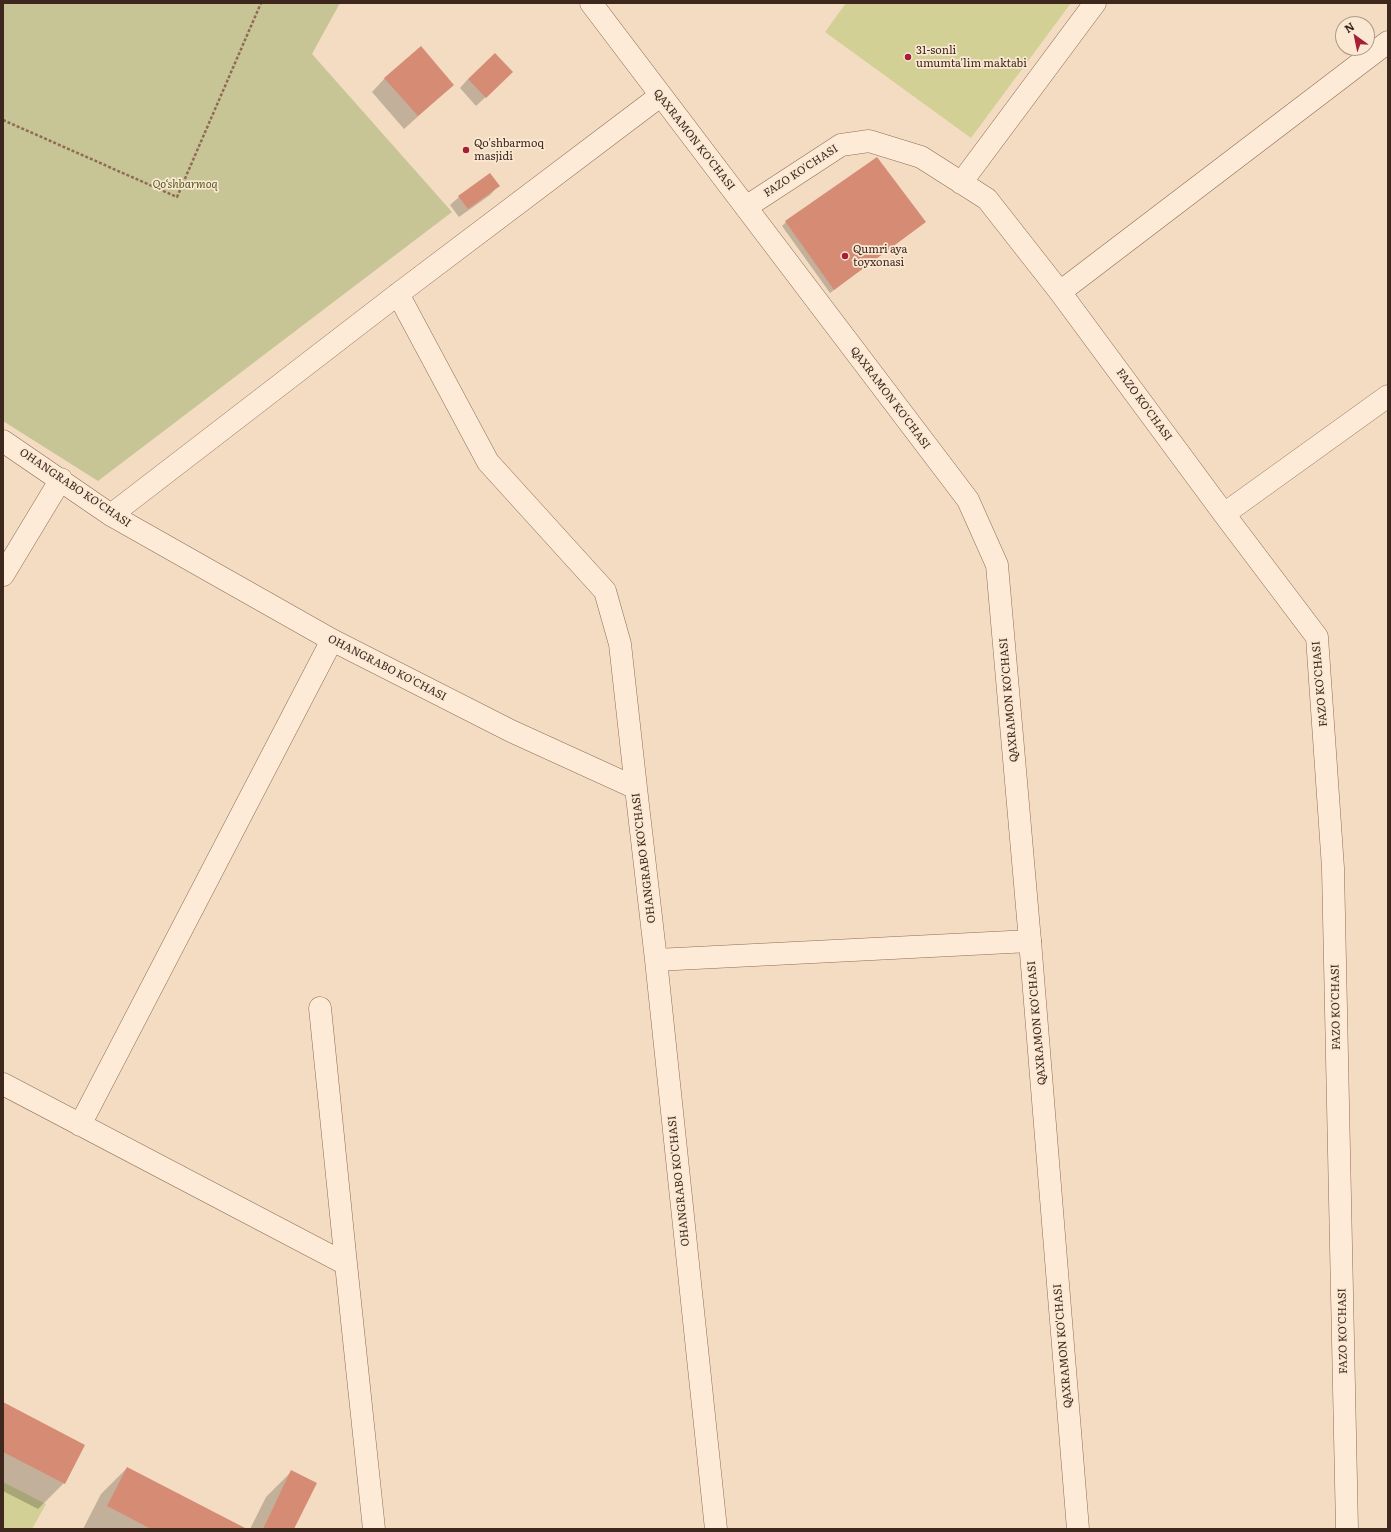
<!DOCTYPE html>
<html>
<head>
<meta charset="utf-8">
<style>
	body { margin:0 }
	#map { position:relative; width:1391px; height:1532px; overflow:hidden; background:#f3dcc2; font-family:Literata,serif }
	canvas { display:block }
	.frame { position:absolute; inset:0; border:4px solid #3e271d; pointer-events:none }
	.north { position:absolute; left:1335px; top:16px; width:40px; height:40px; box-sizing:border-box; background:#fae8d3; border:1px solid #af9b8a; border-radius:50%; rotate:327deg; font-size:11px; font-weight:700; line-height:16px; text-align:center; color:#3e271d }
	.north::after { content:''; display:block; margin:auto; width:14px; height:18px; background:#a71f37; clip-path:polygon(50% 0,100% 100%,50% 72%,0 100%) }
</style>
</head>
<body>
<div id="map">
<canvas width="1391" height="1532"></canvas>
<div class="frame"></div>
<div class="north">N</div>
</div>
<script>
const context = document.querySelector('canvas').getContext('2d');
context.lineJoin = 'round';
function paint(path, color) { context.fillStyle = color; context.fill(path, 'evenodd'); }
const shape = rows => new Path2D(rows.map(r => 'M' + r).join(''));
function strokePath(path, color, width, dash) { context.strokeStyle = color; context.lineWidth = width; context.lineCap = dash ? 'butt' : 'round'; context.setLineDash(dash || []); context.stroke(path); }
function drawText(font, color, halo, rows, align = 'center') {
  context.font = font + ' Literata,serif'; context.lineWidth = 3.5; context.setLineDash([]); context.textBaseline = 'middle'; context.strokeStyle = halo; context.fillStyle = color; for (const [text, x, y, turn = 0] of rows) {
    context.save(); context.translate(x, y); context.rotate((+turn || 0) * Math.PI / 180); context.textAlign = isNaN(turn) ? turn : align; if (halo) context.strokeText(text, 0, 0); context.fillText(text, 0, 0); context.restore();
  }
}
const green = shape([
	[846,3,1071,3,971,138,825,32],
	[3,1482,46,1504,32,1529,3,1529]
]);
const cemetery = shape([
	[3,3,340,3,312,54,452,212,98,481,3,421]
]);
const shadow = shape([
	[385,78,453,85,404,129,372,92],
	[468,79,503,81,476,106,460,88],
	[498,186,490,195,459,217,450,205,459,197],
	[786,222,925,222,830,293,782,226],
	[3,1403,64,1483,38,1509,3,1491],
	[127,1468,245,1529,83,1529,101,1494],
	[292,1471,293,1529,250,1529,266,1497]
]);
const building = shape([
	[421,46,454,85,418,116,384,78],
	[495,53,513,72,486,98,468,79],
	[877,157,926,222,834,290,785,221],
	[490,173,500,186,468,209,458,196],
	[3,1402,85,1445,65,1484,3,1452],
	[127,1467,247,1529,151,1529,107,1506],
	[291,1470,317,1483,294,1529,263,1529]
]);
const path = shape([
	[3,120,177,197,261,3]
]);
const minor = shape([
	[961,183,1095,3],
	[746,207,841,145,869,141,921,157,987,199,1060,292,1224,514,1317,637,1333,868,1347,1529],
	[1060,292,1388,42],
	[398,294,488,462,605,591,620,644,636,788],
	[3,441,111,515,332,640,511,731,636,788,656,960,716,1529],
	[1224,514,1388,396],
	[111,515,398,294,660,96],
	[3,575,61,479],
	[656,960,1030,941],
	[320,1008,346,1264,374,1529],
	[3,1084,346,1264],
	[80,1125,332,640]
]);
const tertiary = shape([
	[591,3,968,500,997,565,1030,941,1078,1529]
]);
const markers = [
	[908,57,4,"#a71f37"],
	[466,150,4,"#a71f37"],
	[845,256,4,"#a71f37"]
];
const poiNames = [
	["31-sonli",916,51],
	["umumta'lim maktabi",916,64],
	["Qo'shbarmoq",474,144],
	["masjidi",474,157],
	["Qumri aya",853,250],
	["toyxonasi",853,263]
];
const streetNames = [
	["QAXRAMON KO'CHASI",694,140,52],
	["FAZO KO'CHASI",801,171,-33],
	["QAXRAMON KO'CHASI",890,398,53],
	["FAZO KO'CHASI",1144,405,54],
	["OHANGRABO KO'CHASI",75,488,34],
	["OHANGRABO KO'CHASI",387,668,27],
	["FAZO KO'CHASI",1320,684,-95],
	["QAXRAMON KO'CHASI",1009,700,-95],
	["OHANGRABO KO'CHASI",644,858,-97],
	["FAZO KO'CHASI",1336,1007,-91],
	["QAXRAMON KO'CHASI",1037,1023,-95],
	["OHANGRABO KO'CHASI",679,1181,-96],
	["FAZO KO'CHASI",1343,1331,-91],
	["QAXRAMON KO'CHASI",1063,1346,-95]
];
const parkNames = [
	["Qo‘shbarmoq",185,185]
];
paint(green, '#d3d095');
paint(cemetery, '#c7c595');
paint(shadow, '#0003');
paint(building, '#d68c74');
strokePath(minor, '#906b57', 23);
strokePath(tertiary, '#906b57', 23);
strokePath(path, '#906b57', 2.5, [3, 2]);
strokePath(minor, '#fdebd7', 22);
strokePath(tertiary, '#fdebd7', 22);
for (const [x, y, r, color] of markers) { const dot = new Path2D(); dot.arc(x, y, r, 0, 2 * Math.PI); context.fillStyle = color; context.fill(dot); strokePath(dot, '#fae8d3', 1.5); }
drawText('11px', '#3e271d', '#fae8d3', poiNames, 'left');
drawText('11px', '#3e271d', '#fae8d3', streetNames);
drawText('italic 11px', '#585d21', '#fae8d3', parkNames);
</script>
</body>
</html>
